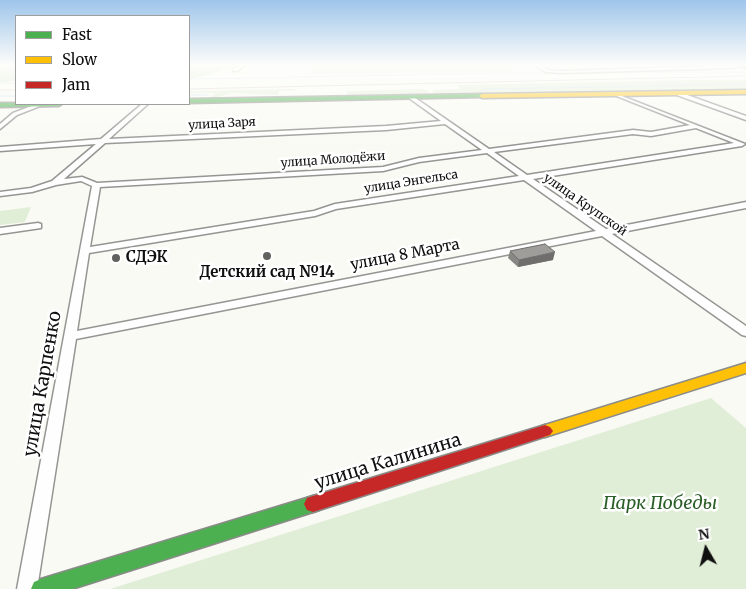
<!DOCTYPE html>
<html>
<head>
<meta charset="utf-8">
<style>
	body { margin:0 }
	#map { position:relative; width:746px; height:589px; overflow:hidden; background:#fafaf5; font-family:Merriweather,serif }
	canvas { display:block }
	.legend { position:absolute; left:15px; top:15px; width:175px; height:90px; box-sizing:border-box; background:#fff; border:1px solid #9f9f9f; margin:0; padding:6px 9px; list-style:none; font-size:15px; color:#0f0f0f }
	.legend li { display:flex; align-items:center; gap:10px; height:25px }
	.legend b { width:25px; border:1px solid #9f9f9f }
	.north { position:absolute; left:681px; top:524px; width:50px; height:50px; -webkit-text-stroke:4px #fff; paint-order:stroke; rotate:352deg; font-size:14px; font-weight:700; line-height:20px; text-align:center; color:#0f0f0f }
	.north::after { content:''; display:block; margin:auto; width:18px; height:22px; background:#0f0f0f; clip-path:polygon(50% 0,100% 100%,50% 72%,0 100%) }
</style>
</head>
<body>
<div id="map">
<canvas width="746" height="589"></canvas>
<ul class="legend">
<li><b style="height:6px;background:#4caf50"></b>Fast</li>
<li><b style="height:6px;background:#ffc107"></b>Slow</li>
<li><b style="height:6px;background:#c62828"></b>Jam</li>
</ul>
<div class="north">N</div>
</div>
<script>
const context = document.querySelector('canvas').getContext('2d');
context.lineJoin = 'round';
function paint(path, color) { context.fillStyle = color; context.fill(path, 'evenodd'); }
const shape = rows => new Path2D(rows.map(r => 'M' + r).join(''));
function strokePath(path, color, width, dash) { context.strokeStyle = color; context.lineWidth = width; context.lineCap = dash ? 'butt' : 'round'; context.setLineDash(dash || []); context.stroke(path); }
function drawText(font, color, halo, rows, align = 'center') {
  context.font = font + ' Merriweather,serif'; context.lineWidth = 5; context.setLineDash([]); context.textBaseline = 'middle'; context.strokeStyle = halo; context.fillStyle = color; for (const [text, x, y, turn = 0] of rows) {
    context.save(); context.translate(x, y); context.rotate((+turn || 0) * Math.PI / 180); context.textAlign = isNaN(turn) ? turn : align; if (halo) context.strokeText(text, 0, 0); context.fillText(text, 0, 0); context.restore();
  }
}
const green = shape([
	[315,64,509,64,514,72,309,74],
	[682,80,746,80,746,90,434,95,432,90,460,89,457,85],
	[296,89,296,91,279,91,278,95,233,93,210,99,215,93,189,93,189,91],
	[421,89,427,90,431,95,348,97,347,91],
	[31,207,25,222,0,225,0,211],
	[711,398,746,428,746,589,110,589]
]);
const forest = shape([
	[0,64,16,64,16,81,0,82],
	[189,64,194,64,240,65,208,75,189,79]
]);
const stream = shape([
	[567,72,746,72],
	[189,79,558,72],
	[0,83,16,83],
	[612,87,746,84],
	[482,89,607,87],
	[189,95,208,95],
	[0,96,16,96]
]);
const street = shape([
	[242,64,247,64,237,71,233,71,233,69,242,64],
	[532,64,538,64,549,70,561,71,743,65,734,68,561,73,546,72,532,64],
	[676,91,746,116,746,120,674,94,676,91],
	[614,93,745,144,742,146,533,179,606,229,746,202,746,208,612,234,746,326,746,336,742,335,602,236,76,339,37,589,17,589,92,186,81,181,56,185,32,192,0,196,0,192,31,188,52,181,96,144,0,151,0,147,101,139,142,104,148,104,109,139,386,126,441,121,409,98,411,95,489,149,633,130,651,132,690,125,614,95,614,93],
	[445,124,482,150,419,158,383,167,97,183,82,177,64,179,105,143,386,130,445,124],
	[696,128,734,143,527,175,494,152,633,134,651,136,696,128],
	[487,153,519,176,335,204,314,211,90,247,100,187,383,171,419,162,487,153],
	[524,180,596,231,77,331,89,253,315,216,336,209,524,180],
	[37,104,45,104,17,115,0,129,0,124,13,113,37,104],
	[38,223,41,224,41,228,0,234,0,228,38,223]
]);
const fast = shape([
	[482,94,484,97,189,103,189,99,482,94],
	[0,103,16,103,62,104,59,106,0,107,0,103],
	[313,496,319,498,322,504,319,510,313,512,72,589,31,589,34,582,41,579,313,496]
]);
const slow = shape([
	[746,90,746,94,482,98,479,96,482,94,746,90],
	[746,363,746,373,545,437,540,435,537,431,540,427,545,425,746,363]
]);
const jam = shape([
	[737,64,746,65,746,68,737,65,737,64],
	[545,425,550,427,553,431,550,435,313,512,307,510,304,504,307,498,313,496,545,425]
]);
const rail = shape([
	[189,89,746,76],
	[0,90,16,90]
]);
const wall = shape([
	[510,251,553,260,518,267,508,258]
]);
const shadedWall = shape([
	[555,252,553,260,518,267,519,260]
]);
const building = shape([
	[545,244,555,252,519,260,510,251,545,244]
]);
const markers = [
	[267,256,5,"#616160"],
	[116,258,5,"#616160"]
];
const farStreetnames = [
	["улица Заря",222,124,-3],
	["улица Молодёжи",333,160,-4],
	["улица Энгельса",411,182,-9],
	["улица Крупской",585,205,35]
];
const streetNames = [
	["улица 8 Марта",405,255,-11]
];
const poiNames = [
	["СДЭК",126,258],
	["Детский сад №14",267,273,"center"]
];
const nearStreetnames = [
	["улица Карпенко",43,384,-80],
	["улица Калинина",388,462,-17]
];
const nearParknames = [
	["Парк Победы",660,504]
];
paint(green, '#e1eed7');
paint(forest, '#d1e5c6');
strokePath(stream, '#cfdff0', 1);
strokePath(street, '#959593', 3);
strokePath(fast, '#8b8b89', 3);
strokePath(slow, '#8b8b89', 3);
strokePath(jam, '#8b8b89', 3);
paint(street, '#fefefe');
paint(fast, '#4caf50');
paint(slow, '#ffc107');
paint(jam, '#c62828');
strokePath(rail, '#d5c9c6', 1);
paint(wall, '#888784');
paint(shadedWall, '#6f6e6c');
paint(building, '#9e9d9a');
strokePath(building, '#6f6e6c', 1);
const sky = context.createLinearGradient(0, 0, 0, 147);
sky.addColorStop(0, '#9ec5eb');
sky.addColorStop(0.44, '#fdfdfa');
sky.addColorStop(1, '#fdfdfa00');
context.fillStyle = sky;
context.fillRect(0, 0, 746, 147);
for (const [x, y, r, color] of markers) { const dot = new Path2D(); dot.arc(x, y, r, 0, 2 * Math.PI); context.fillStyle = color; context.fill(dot); strokePath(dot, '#fff', 2); }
drawText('12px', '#0f0f0f', '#fff', farStreetnames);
drawText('15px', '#0f0f0f', '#fff', streetNames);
drawText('bold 15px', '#0f0f0f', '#fff', poiNames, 'left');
drawText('18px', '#0f0f0f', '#fff', nearStreetnames);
drawText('italic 18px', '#2a5e27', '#fff', nearParknames);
</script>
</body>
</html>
